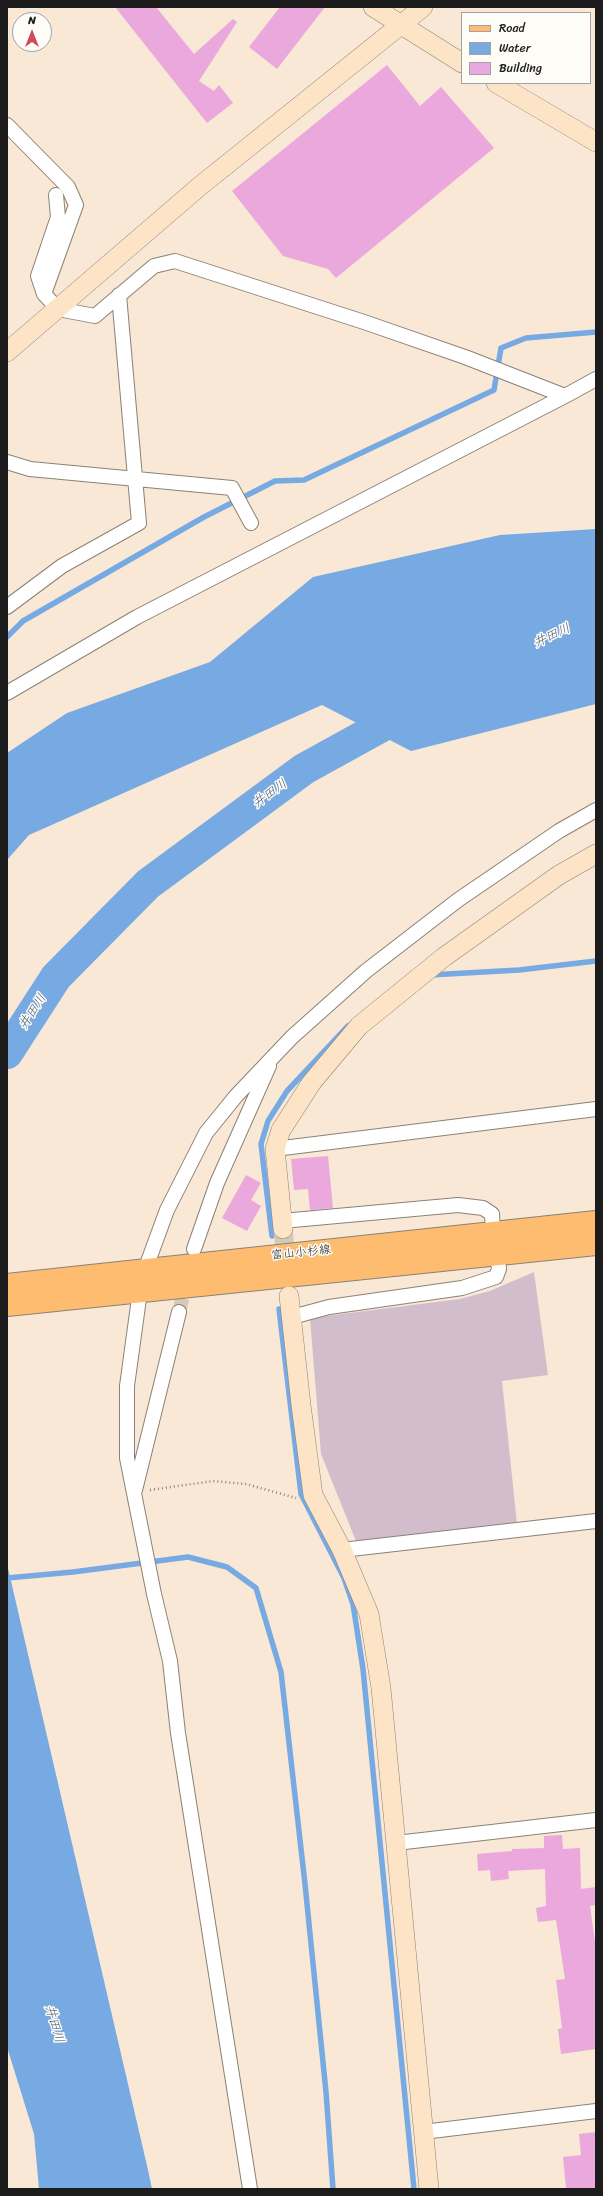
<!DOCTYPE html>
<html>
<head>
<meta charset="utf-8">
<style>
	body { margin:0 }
	#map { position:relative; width:603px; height:2196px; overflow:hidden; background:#f8e8d5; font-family:Sriracha,sans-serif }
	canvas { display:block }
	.frame { position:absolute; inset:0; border:8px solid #1c1c1c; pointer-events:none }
	.legend { position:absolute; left:461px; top:12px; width:130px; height:72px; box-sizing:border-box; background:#fdfcf7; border:1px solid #a3a29f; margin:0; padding:5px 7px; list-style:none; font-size:12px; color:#1c1c1c }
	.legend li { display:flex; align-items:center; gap:8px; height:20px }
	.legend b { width:20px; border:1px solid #a3a29f }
	.north { position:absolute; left:12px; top:12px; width:40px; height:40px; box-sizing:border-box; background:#fdfcf7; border:1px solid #a3a29f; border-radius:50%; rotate:0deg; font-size:11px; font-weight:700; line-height:16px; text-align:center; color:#1c1c1c }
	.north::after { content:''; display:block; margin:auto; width:14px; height:18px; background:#d1495b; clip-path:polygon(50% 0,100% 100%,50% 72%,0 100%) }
</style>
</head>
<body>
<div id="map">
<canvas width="603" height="2196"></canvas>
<div class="frame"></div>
<ul class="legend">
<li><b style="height:5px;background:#fdbc70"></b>Road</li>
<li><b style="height:11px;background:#77a9e3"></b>Water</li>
<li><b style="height:11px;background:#eba8dc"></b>Building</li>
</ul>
<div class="north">N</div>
</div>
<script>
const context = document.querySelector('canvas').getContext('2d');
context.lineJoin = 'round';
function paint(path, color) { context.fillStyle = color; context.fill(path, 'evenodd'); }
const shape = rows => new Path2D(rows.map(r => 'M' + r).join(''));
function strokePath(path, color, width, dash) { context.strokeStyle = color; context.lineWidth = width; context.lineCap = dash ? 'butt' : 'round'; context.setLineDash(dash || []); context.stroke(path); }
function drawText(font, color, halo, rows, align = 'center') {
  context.font = font + ' Sriracha,"Klee One",sans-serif'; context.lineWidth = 3; context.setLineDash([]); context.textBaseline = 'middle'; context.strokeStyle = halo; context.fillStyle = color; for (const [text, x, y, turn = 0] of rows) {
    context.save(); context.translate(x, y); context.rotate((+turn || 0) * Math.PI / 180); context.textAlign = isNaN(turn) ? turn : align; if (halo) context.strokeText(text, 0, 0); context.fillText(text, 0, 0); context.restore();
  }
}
const industrial = shape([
	[534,1272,548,1375,502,1381,517,1524,356,1541,321,1454,310,1318,460,1299,490,1291]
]);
const water = shape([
	[596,529,596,704,411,751,322,705,29,835,7,860,7,753,67,713,210,662,313,577,500,535],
	[7,1564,148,2170,152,2189,39,2189,34,2134,7,2047]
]);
const stream = shape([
	[7,637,23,621,204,517,275,481,304,480,494,390,501,348,526,338,596,332],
	[430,975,519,970,596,961],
	[272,1236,261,1144,268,1121,287,1091,348,1026],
	[279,1309,301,1494,344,1578,353,1604,363,1669,414,2189],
	[7,1578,73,1572,188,1557,227,1567,256,1588,281,1672,305,1884,326,2092,333,2189]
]);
const river = shape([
	[7,1053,56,977,148,884,304,769,411,710]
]);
const building = shape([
	[115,7,156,7,194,54,233,19,237,22,199,81,214,91,219,85,233,103,207,123],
	[280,7,325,7,277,69,249,47],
	[387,65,420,106,441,87,494,148,336,278,328,269,283,256,232,191],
	[328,1156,333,1208,310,1210,308,1189,294,1190,291,1159],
	[246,1175,261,1183,251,1200,261,1206,247,1231,222,1218],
	[562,1835,563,1849,580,1848,581,1889,596,1887,596,1905,590,1906,596,1949,596,2049,561,2054,558,2029,562,2028,556,1980,565,1979,556,1920,538,1922,536,1908,546,1906,545,1869,508,1871,509,1879,491,1881,490,1870,478,1871,477,1854,512,1851,512,1849,544,1848,544,1836],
	[596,2132,596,2189,566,2188,563,2157,581,2155,579,2134]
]);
const streetTunnel = shape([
	[179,1312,187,1280]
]);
const secondaryTunnel = shape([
	[283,1229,287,1270]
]);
const path = shape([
	[150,1490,213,1481,246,1484,296,1498]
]);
const street = shape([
	[7,125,68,187,76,205,44,294,58,309,95,316,154,266,175,261,364,322,465,357,565,396,596,379],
	[44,294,38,276,58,217,56,195],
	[7,462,30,469,232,488,251,523],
	[7,607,62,566,139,523,119,295],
	[7,693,137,617,565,396],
	[275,1149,596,1109],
	[282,1221,458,1205,483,1208,492,1214,493,1232],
	[194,1249,217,1183,269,1066],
	[145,1270,167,1210,206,1133,236,1096,292,1037,366,971,458,900,559,831,596,810],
	[140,1291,127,1386,127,1458,154,1594,170,1661,178,1733,250,2189],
	[292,1317,329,1307,462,1288,496,1277,499,1269,497,1254],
	[135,1490,179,1312],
	[342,1550,596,1521],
	[396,1843,596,1820],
	[423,2132,596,2111]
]);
const secondary = shape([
	[373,7,462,63],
	[496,83,596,142],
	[7,352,200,186,423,7],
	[283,1229,275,1149,281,1130,312,1082,359,1026,444,957,559,875,596,854],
	[289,1296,301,1405,313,1495,342,1550,369,1614,381,1688,429,2189]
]);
const primary = shape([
	[7,1285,596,1222],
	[7,1305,596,1244]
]);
const streetNames = [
	["富山小杉線",301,1253,-6]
];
const waterNames = [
	["井田川",552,636,-25],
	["井田川",270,794,-36],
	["井田川",33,1012,-57],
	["井田川",54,2024,74]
];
paint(industrial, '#d1bdcc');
paint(water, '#77a9e3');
strokePath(stream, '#77a9e3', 5.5);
strokePath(river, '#77a9e3', 32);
paint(building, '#eba8dc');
strokePath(streetTunnel, '#d7c9b9', 14, [14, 7]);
strokePath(secondaryTunnel, '#d7c9b9', 19, [19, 10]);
strokePath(street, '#8a8278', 16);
strokePath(secondary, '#8a8278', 20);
strokePath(primary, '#8a8278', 24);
strokePath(path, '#8a8278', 2.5, [1, 3]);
strokePath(street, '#fff', 14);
strokePath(secondary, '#fee4c6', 19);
strokePath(primary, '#fdbc70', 22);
drawText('12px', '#1c1c1c', '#fdfcf7', streetNames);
drawText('italic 13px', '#455b76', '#fdfcf7', waterNames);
</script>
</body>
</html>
